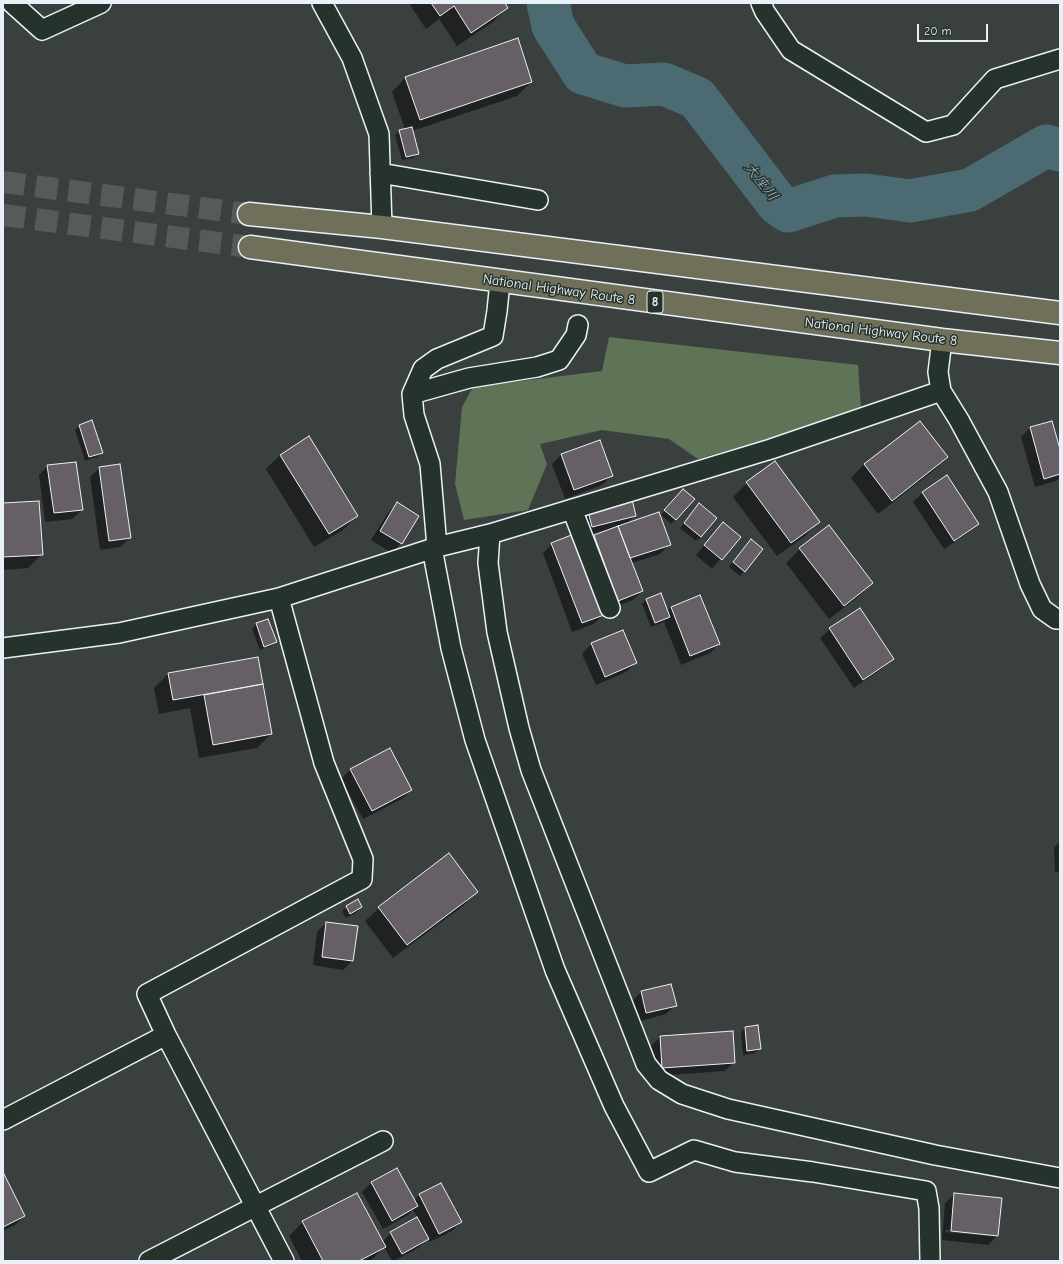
<!DOCTYPE html>
<html>
<head>
<meta charset="utf-8">
<style>
	body { margin:0 }
	#map { position:relative; width:1063px; height:1264px; overflow:hidden; background:#3a403e; font-family:"Comic Neue",sans-serif }
	canvas { display:block }
	.frame { position:absolute; inset:0; border:4px solid #e8f1f8; pointer-events:none }
	.scale { position:absolute; left:917px; top:24px; width:71px; height:18px; box-sizing:border-box; border:2px solid #e8f1f8; border-top:0; padding-left:5px; font-size:12px; line-height:14px; white-space:nowrap; color:#e8f1f8; -webkit-text-stroke:3px #26332d; paint-order:stroke }
</style>
</head>
<body>
<div id="map">
<canvas width="1063" height="1264"></canvas>
<div class="frame"></div>
<div class="scale">20 m</div>
</div>
<script>
const context = document.querySelector('canvas').getContext('2d');
context.lineJoin = 'round';
function paint(path, color) { context.fillStyle = color; context.fill(path, 'evenodd'); }
const shape = rows => new Path2D(rows.map(r => 'M' + r).join(''));
function strokePath(path, color, width, dash) { context.strokeStyle = color; context.lineWidth = width; context.lineCap = dash ? 'butt' : 'round'; context.setLineDash(dash || []); context.stroke(path); }
function drawText(font, color, halo, rows, align = 'center') {
  context.font = font + ' "Comic Neue","Klee One",sans-serif'; context.lineWidth = 3; context.setLineDash([]); context.textBaseline = 'middle'; context.strokeStyle = halo; context.fillStyle = color; for (const [text, x, y, turn = 0] of rows) {
    context.save(); context.translate(x, y); context.rotate((+turn || 0) * Math.PI / 180); context.textAlign = isNaN(turn) ? turn : align; if (halo) context.strokeText(text, 0, 0); context.fillText(text, 0, 0); context.restore();
  }
}
const green = shape([
	[609,337,858,365,861,409,805,428,698,459,669,439,602,430,540,444,547,464,528,510,464,520,455,484,462,407,473,387,602,371]
]);
const shadow = shape([
	[409,3,504,3,507,8,493,22,457,46,439,19,426,29],
	[405,78,531,82,517,96,412,131,417,154,413,158,402,160,395,135,400,131,405,129,392,92],
	[79,426,102,453,97,457,85,461,75,430],
	[1030,428,1060,453,1060,477,1056,481,1035,487,1021,437],
	[599,441,612,476,602,485,565,499,552,464,561,455],
	[280,455,357,516,343,530,314,547,266,469],
	[947,457,933,471,878,514,851,478,864,464],
	[48,466,82,510,72,519,45,522,39,475],
	[99,468,130,538,120,547,100,550,90,477],
	[947,477,978,524,968,533,944,549,913,502,922,493],
	[747,483,819,522,805,536,777,556,733,497],
	[678,494,676,519,671,524,661,515],
	[3,504,42,554,28,568,3,570],
	[397,504,417,516,401,543,392,553,371,540,388,513],
	[695,509,701,537,696,541,680,528],
	[588,512,635,515,626,525,670,544,660,554,632,563,642,591,633,600,609,609,585,545,594,536,611,530,610,529,583,536,579,521],
	[723,524,739,537,712,569,696,555],
	[552,544,603,615,594,624,572,632,543,553],
	[747,545,762,549,740,576,729,567],
	[800,549,872,583,858,597,829,619,786,563],
	[700,596,719,644,710,653,681,665,664,622,651,627,642,604,646,600,667,611,671,607],
	[860,609,892,659,883,668,854,688,820,638,830,629],
	[268,620,276,642,271,646,260,650,252,629,256,624],
	[622,631,636,663,626,672,596,685,582,654,591,644],
	[257,658,271,734,257,748,199,758,190,708,159,714,154,688,168,674],
	[350,770,411,790,402,799,363,819,341,779],
	[1060,841,1060,872,1055,872,1054,848],
	[476,892,463,906,393,958,365,921,379,908],
	[347,907,361,907,357,912,346,918,342,911],
	[326,923,352,961,343,970,313,965,317,932],
	[641,992,675,1005,666,1014,637,1022,632,1001],
	[745,1028,759,1049,755,1053,743,1055,741,1032],
	[660,1037,734,1062,725,1071,653,1076,651,1046],
	[3,1174,24,1216,15,1225,3,1231],
	[371,1183,414,1201,419,1195,441,1184,461,1222,452,1231,430,1242,428,1238,418,1248,394,1261,392,1261,384,1247,371,1261,302,1261,289,1236,303,1222,382,1242,391,1233,418,1218,413,1210,408,1215,383,1229,362,1192],
	[955,1194,997,1236,988,1245,942,1240,945,1203],
	[946,1230,990,1234,990,1236,945,1232]
]);
const river = shape([
	[548,3,553,26,583,73,625,86,664,84,697,98,778,204,788,211,835,196,866,195,910,201,970,190,1046,146,1060,150]
]);
const building = shape([
	[431,3,505,3,508,8,471,33,454,6,440,16,431,3],
	[518,38,532,82,420,120,405,77,518,38],
	[412,127,419,154,406,157,399,130,412,127],
	[92,420,103,453,89,457,79,425,92,420],
	[920,421,948,457,892,501,864,464,920,421],
	[1052,421,1060,449,1060,474,1044,479,1030,427,1052,421],
	[309,436,358,516,329,534,280,455,309,436],
	[600,440,613,476,574,490,561,454,600,440],
	[775,461,820,522,791,543,746,482,775,461],
	[76,462,83,510,54,513,47,465,76,462],
	[120,464,131,538,109,541,99,467,120,464],
	[947,475,979,524,954,541,922,492,947,475],
	[683,489,695,499,676,520,664,510,683,489],
	[632,499,636,516,592,527,588,511,632,499],
	[39,501,43,555,3,557,3,503,39,501],
	[397,502,419,516,402,544,380,531,397,502],
	[699,503,717,518,701,537,684,523,699,503],
	[659,512,671,545,630,558,618,526,659,512],
	[723,522,741,537,722,560,704,545,723,522],
	[829,525,873,583,844,606,799,548,829,525],
	[618,526,643,591,618,601,594,535,618,526],
	[574,534,604,615,582,623,551,543,574,534],
	[751,539,763,549,745,572,733,562,751,539],
	[661,593,670,617,655,623,646,599,661,593],
	[700,595,720,644,690,656,671,607,700,595],
	[860,608,894,659,863,680,829,628,860,608],
	[268,619,277,642,264,647,256,623,268,619],
	[623,630,637,663,605,677,591,643,623,630],
	[258,657,263,684,173,700,168,673,258,657],
	[263,684,272,734,213,745,204,695,263,684],
	[390,748,412,790,372,811,350,769,390,748],
	[449,853,478,892,407,945,378,907,449,853],
	[358,899,362,907,350,914,346,906,358,899],
	[326,922,358,926,353,961,322,957,326,922],
	[671,984,677,1006,646,1013,641,991,671,984],
	[758,1025,761,1049,747,1051,745,1027,758,1025],
	[733,1031,735,1063,662,1068,660,1036,733,1031],
	[397,1168,418,1206,392,1221,371,1182,397,1168],
	[3,1172,25,1216,3,1227,3,1172],
	[441,1183,462,1222,439,1234,419,1194,441,1183],
	[357,1193,386,1247,359,1261,323,1261,302,1221,357,1193],
	[954,1193,1002,1198,998,1236,951,1231,954,1193],
	[417,1217,429,1239,402,1254,390,1232,417,1217]
]);
const highwayTunnel = shape([
	[3,182,249,214],
	[3,215,250,247]
]);
const street = shape([
	[12,3,42,30,101,3],
	[322,3,352,58,379,134,382,227],
	[761,3,765,12,791,50,926,132,953,125,995,79,1060,59],
	[380,173,538,200],
	[942,340,938,372,941,391,959,420,998,492,1030,584,1042,609,1056,619,1060,619],
	[412,394,469,378,537,367,559,360,576,335,578,325],
	[572,509,610,608],
	[490,534,488,563,497,632,519,728,531,770,646,1064,659,1080,682,1094,728,1109,935,1155,1060,1178],
	[437,547,430,464,414,415,412,394,423,369,437,359,493,336,497,311,500,282],
	[432,548,451,648,475,740,555,970,614,1106,649,1172,694,1150,735,1162,813,1172,926,1191,929,1208,930,1261],
	[279,598,324,763,363,859,362,879,147,994,166,1035,284,1261],
	[3,648,119,633,279,598,437,547,490,534,771,449,941,391],
	[3,1120,166,1035],
	[149,1261,383,1141]
]);
const highway = shape([
	[249,214,382,227,1060,313],
	[250,247,942,340,1060,353]
]);
const shields = [
	[655,302,16]
];
const shieldNames = [
	["8",655,302]
];
const streetNames = [
	["National Highway Route 8",559,290,8],
	["National Highway Route 8",881,332,7]
];
const waterNames = [
	["大座川",761,182,52]
];
paint(green, '#5f7356');
paint(shadow, '#0007');
strokePath(river, '#4b6a72', 43);
paint(building, '#675f66');
strokePath(building, '#e8f1f8', 1);
strokePath(highwayTunnel, '#545b5a', 22, [22, 11]);
strokePath(street, '#e8f1f8', 22);
strokePath(highway, '#e8f1f8', 25);
strokePath(street, '#26332d', 19);
strokePath(highway, '#706f59', 22);
for (const [x, y, w] of shields) { const box = new Path2D(); box.roundRect(x - w / 2, y - 11, w, 22, 3); context.fillStyle = '#26332d'; context.fill(box); strokePath(box, '#e8f1f8', 1); }
drawText('bold 13px', '#e8f1f8', null, shieldNames);
drawText('14px', '#e8f1f8', '#26332d', streetNames);
drawText('italic 15px', '#a9bbc2', '#26332d', waterNames);
</script>
</body>
</html>
